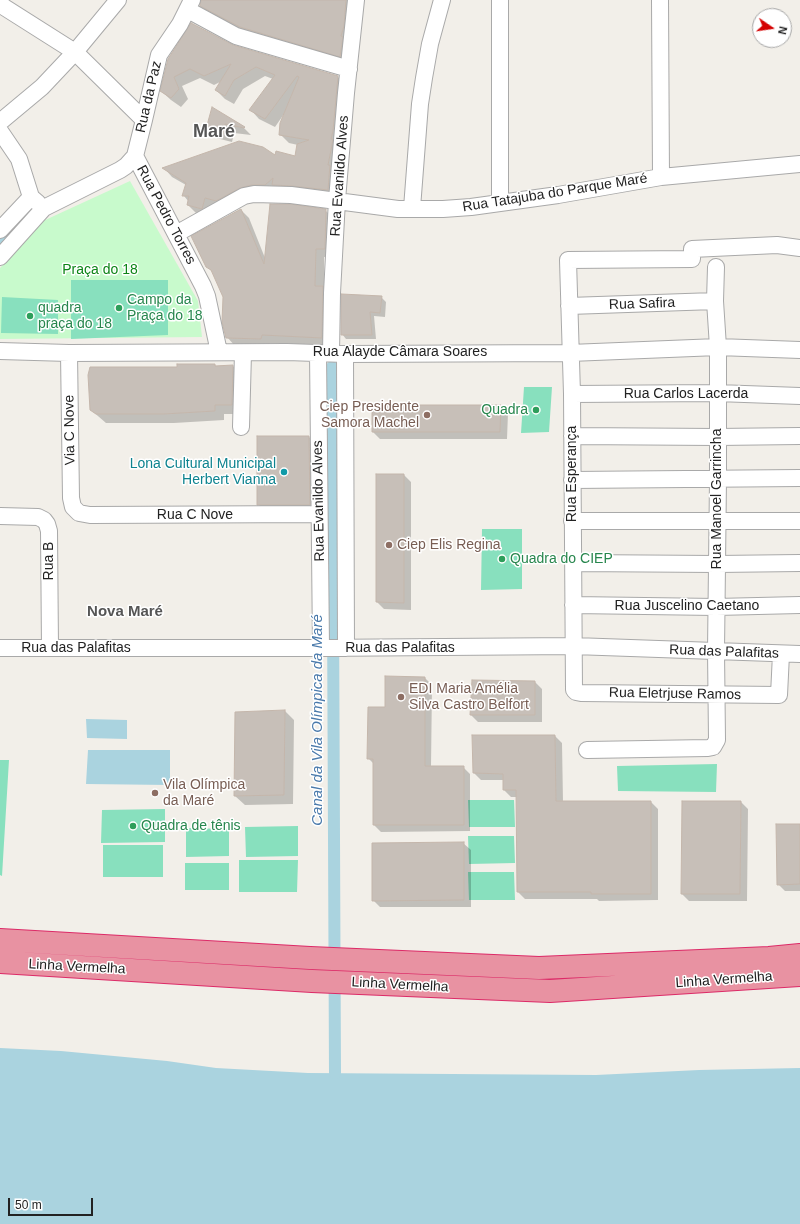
<!DOCTYPE html>
<html>
<head>
<meta charset="utf-8">
<style>
	body { margin:0 }
	#map { position:relative; width:800px; height:1224px; overflow:hidden; background:#f2efe9; font-family:Helvetica,sans-serif }
	canvas { display:block }
	.north { position:absolute; left:752px; top:8px; width:40px; height:40px; box-sizing:border-box; background:#fff; border:1px solid #a7a7a7; border-radius:50%; rotate:103deg; font-size:11px; font-weight:700; line-height:16px; text-align:center; color:#222 }
	.north::after { content:''; display:block; margin:auto; width:14px; height:18px; background:#d40000; clip-path:polygon(50% 0,100% 100%,50% 72%,0 100%) }
	.scale { position:absolute; left:8px; top:1198px; width:85px; height:18px; box-sizing:border-box; border:2px solid #222; border-top:0; padding-left:5px; font-size:12px; line-height:14px; white-space:nowrap; color:#222; -webkit-text-stroke:3px #fff; paint-order:stroke }
</style>
</head>
<body>
<div id="map">
<canvas width="800" height="1224"></canvas>
<div class="north">N</div>
<div class="scale">50 m</div>
</div>
<script>
const context = document.querySelector('canvas').getContext('2d');
context.lineJoin = 'round';
function paint(path, color) { context.fillStyle = color; context.fill(path, 'evenodd'); }
const shape = rows => new Path2D(rows.map(r => 'M' + r).join(''));
function strokePath(path, color, width, dash) { context.strokeStyle = color; context.lineWidth = width; context.lineCap = dash ? 'butt' : 'round'; context.setLineDash(dash || []); context.stroke(path); }
function drawText(font, color, halo, rows, align = 'center') {
  context.font = font + ' Helvetica,sans-serif'; context.lineWidth = 3; context.setLineDash([]); context.textBaseline = 'middle'; context.strokeStyle = halo; context.fillStyle = color; for (const [text, x, y, turn = 0] of rows) {
    context.save(); context.translate(x, y); context.rotate((+turn || 0) * Math.PI / 180); context.textAlign = isNaN(turn) ? turn : align; if (halo) context.strokeText(text, 0, 0); context.fillText(text, 0, 0); context.restore();
  }
}
const park = shape([
	[130,181,198,301,202,337,0,339,0,268,43,221]
]);
const pitch = shape([
	[71,280,168,280,168,335,71,339],
	[2,297,58,300,58,334,1,333],
	[524,387,552,387,549,432,521,433],
	[482,529,522,529,522,589,481,590],
	[0,760,9,760,2,876,0,875],
	[717,764,716,792,618,791,617,766],
	[468,800,514,800,515,827,469,827],
	[165,809,165,842,101,843,102,810],
	[298,826,298,856,246,857,245,827],
	[186,828,229,829,229,856,186,857],
	[468,836,514,836,515,863,469,864],
	[163,845,163,877,103,877,103,845],
	[239,860,298,860,297,892,239,892],
	[185,863,229,863,229,890,185,890],
	[468,872,514,872,515,900,469,900]
]);
const water = shape([
	[86,719,127,720,127,739,87,738],
	[88,750,170,750,170,785,86,784],
	[0,1048,61,1051,167,1061,216,1068,308,1073,596,1075,699,1070,800,1068,800,1224,0,1224]
]);
const shadow = shape([
	[202,0,361,0,349,65,250,36,210,15,201,5],
	[233,46,338,77,347,86,337,199,282,194,197,214,188,205,189,202,184,196,186,185,172,177,164,168,276,156,296,158,298,145,289,143,280,134,284,114,275,127,259,119,251,110,273,79,265,76,243,89,234,104,225,99,216,90,222,81,214,85,200,78,182,86,188,99,181,107,171,100,161,91,169,59],
	[213,109,244,128,251,135,234,133,232,142,216,138,207,129],
	[241,210,249,218,265,258,325,210,334,219,333,257,324,257,324,288,331,296,330,346,270,343,270,347,235,346,227,337,224,297,213,272,207,267],
	[381,297,386,302,385,317,374,316,376,339,346,339,342,334],
	[215,365,217,367,233,366,242,375,241,414,224,414,224,420,174,423,106,423,91,410,178,368],
	[501,406,508,413,507,439,380,439,373,432],
	[309,437,318,446,318,513,266,513,258,504],
	[377,475,404,475,411,482,411,610,384,609,377,602],
	[425,678,432,685,431,767,463,767,470,774,470,831,381,832,374,825,374,764,368,758],
	[535,682,542,689,542,722,478,722,471,715],
	[285,711,294,720,293,804,245,805,235,796],
	[555,736,562,743,563,802,651,802,658,809,658,900,599,901,597,899,525,899,518,892,517,797,511,797,504,790,504,780,481,780,474,773],
	[741,802,748,809,747,901,689,901,682,894],
	[800,825,800,891,785,891,778,884],
	[463,843,471,850,471,907,380,907,373,900]
]);
const canal = shape([
	[0,244,29,213],
	[332,367,335,1073]
]);
const building = shape([
	[201,0,346,0,344,26,341,36,343,37,340,57,240,27,200,6,201,0],
	[191,23,233,45,338,76,333,131,331,139,333,139,332,145,328,165,330,165,328,190,292,186,272,185,273,178,265,185,252,185,240,188,216,201,205,198,202,209,187,205,189,196,182,196,186,183,162,168,239,141,263,147,275,155,276,151,295,156,297,144,309,140,279,135,280,123,299,77,297,76,265,119,249,110,275,75,256,67,234,80,225,96,215,90,231,64,204,76,190,69,174,77,179,89,171,98,160,91,168,59,191,23],
	[212,107,245,127,244,128,225,124,223,134,206,129,212,107],
	[270,204,290,204,326,209,325,249,316,249,315,286,323,286,322,338,262,335,261,339,226,338,222,322,223,297,211,270,206,267,191,236,241,209,264,264,270,204],
	[341,294,382,296,380,313,370,312,372,335,341,335,341,294],
	[177,364,215,364,215,366,233,365,232,405,215,405,215,411,164,414,96,414,90,410,88,375,90,367,177,367,177,364],
	[372,405,501,405,500,432,372,432,372,405],
	[257,436,309,436,310,505,257,505,257,436],
	[376,474,404,474,404,603,376,602,376,474],
	[385,676,425,677,425,766,464,766,464,825,373,825,373,759,367,759,368,707,385,707,385,676],
	[472,680,535,681,535,715,470,715,472,680],
	[285,710,284,795,234,796,235,712,285,710],
	[472,735,555,735,556,801,651,801,651,894,591,894,591,892,517,892,516,790,503,790,503,774,473,773,472,735],
	[682,801,741,801,740,894,681,894,682,801],
	[776,824,800,824,800,884,777,885,776,824],
	[464,842,464,900,372,901,372,843,464,842]
]);
const minor = shape([
	[500,0,500,203],
	[660,0,661,177],
	[0,3,4,7,75,52,144,120],
	[188,10,236,36,349,69],
	[0,122,42,87,75,52,118,0],
	[0,131,19,159,31,197],
	[135,156,203,286,207,296,219,352],
	[412,208,420,104,424,78,430,44,442,0],
	[0,230,31,197,38,203],
	[176,234,244,196,254,194,291,195,398,209,443,209,471,207,558,195,661,177,800,164],
	[0,257,44,208,120,170,126,166,135,156,144,120,159,55,180,24,192,0],
	[569,306,715,301],
	[0,351,69,353,287,352,345,354,570,353,718,347,800,350],
	[69,353,71,498,73,507,79,513,90,515,319,514],
	[318,353,321,648],
	[331,353,332,293,337,200,346,93,356,0],
	[345,354,346,648],
	[572,394,717,393,800,396],
	[241,427,243,353],
	[572,436,717,437,800,436],
	[572,480,800,478],
	[0,516,38,517,44,520,47,524,49,531,50,648],
	[572,521,800,521],
	[573,563,717,564,800,563],
	[573,605,716,607,800,605],
	[0,648,314,648,574,646,800,654],
	[781,654,779,695,581,693,576,692,574,690,572,394,568,260,692,259,692,249,777,245,800,248],
	[587,750,708,748,713,747,717,740,716,651,718,479,718,347,715,301,716,267]
]);
const highway = shape([
	[0,940,310,958,539,968,769,958,800,955],
	[0,962,312,981,550,991,800,975]
]);
const markers = [
	[119,308,4,"#2e9e5b"],
	[30,316,4,"#2e9e5b"],
	[536,410,4,"#2e9e5b"],
	[427,415,4,"#8d6e63"],
	[284,472,4,"#0f9aa8"],
	[389,545,4,"#8d6e63"],
	[502,559,4,"#2e9e5b"],
	[401,697,4,"#8d6e63"],
	[155,793,4,"#8d6e63"],
	[133,826,4,"#2e9e5b"]
];
const streetNames = [
	["Rua da Paz",149,97,-77],
	["Rua Evanildo Alves",340,176,-86],
	["Rua Tatajuba do Parque Maré",555,193,-9],
	["Rua Pedro Torres",166,215,62],
	["Rua Safira",642,304,-2],
	["Rua Alayde Câmara Soares",400,352],
	["Rua Carlos Lacerda",686,394],
	["Via C Nove",70,430,-91],
	["Rua Esperança",572,474,-90],
	["Rua Manoel Garrincha",717,499,-90],
	["Rua Evanildo Alves",319,501,-91],
	["Rua C Nove",195,515],
	["Rua B",49,561,-90],
	["Rua Juscelino Caetano",687,606],
	["Rua das Palafitas",76,648],
	["Rua das Palafitas",400,648],
	["Rua das Palafitas",724,652,2],
	["Rua Eletrjuse Ramos",675,694,1],
	["Linha Vermelha",77,967,3],
	["Linha Vermelha",724,980,-4],
	["Linha Vermelha",400,985,3]
];
const parkNames = [
	["Praça do 18",100,270]
];
const leisureNames = [
	["Campo da",127,300],
	["Praça do 18",127,316],
	["quadra",38,308],
	["praça do 18",38,324],
	["Quadra",528,410,"right"],
	["Quadra do CIEP",510,559],
	["Quadra de tênis",141,826]
];
const educationNames = [
	["Ciep Presidente",419,407,"right"],
	["Samora Machel",419,423,"right"],
	["Ciep Elis Regina",397,545],
	["EDI Maria Amélia",409,689],
	["Silva Castro Belfort",409,705],
	["Vila Olímpica",163,785],
	["da Maré",163,801]
];
const cultureNames = [
	["Lona Cultural Municipal",276,464],
	["Herbert Vianna",276,480]
];
const neighbourhoodNames = [
	["Nova Maré",125,612]
];
const waterNames = [
	["Canal da Vila Olímpica da Maré",318,720,-90]
];
const districtNames = [
	["Maré",214,132]
];
paint(park, '#c8facc');
paint(pitch, '#88e0be');
paint(water, '#aad3df');
paint(shadow, '#0003');
strokePath(canal, '#aad3df', 12);
paint(building, '#c7bfb8');
strokePath(building, '#c4b6ab', 1);
strokePath(minor, '#a9a9a9', 18);
strokePath(highway, '#dc2a67', 24);
strokePath(minor, '#fff', 16);
strokePath(highway, '#e892a2', 22);
for (const [x, y, r, color] of markers) { const dot = new Path2D(); dot.arc(x, y, r, 0, 2 * Math.PI); context.fillStyle = color; context.fill(dot); strokePath(dot, '#fff', 1.5); }
drawText('14px', '#222', '#fff', streetNames);
drawText('14px', '#0c8416', '#fff', parkNames);
drawText('14px', '#27864d', '#fff', leisureNames, 'left');
drawText('14px', '#785e54', '#fff', educationNames, 'left');
drawText('14px', '#0d838f', '#fff', cultureNames, 'right');
drawText('bold 15px', '#555', '#fff', neighbourhoodNames);
drawText('italic 15px', '#4a7aab', '#fff', waterNames);
drawText('bold 18px', '#555', '#fff', districtNames);
</script>
</body>
</html>
